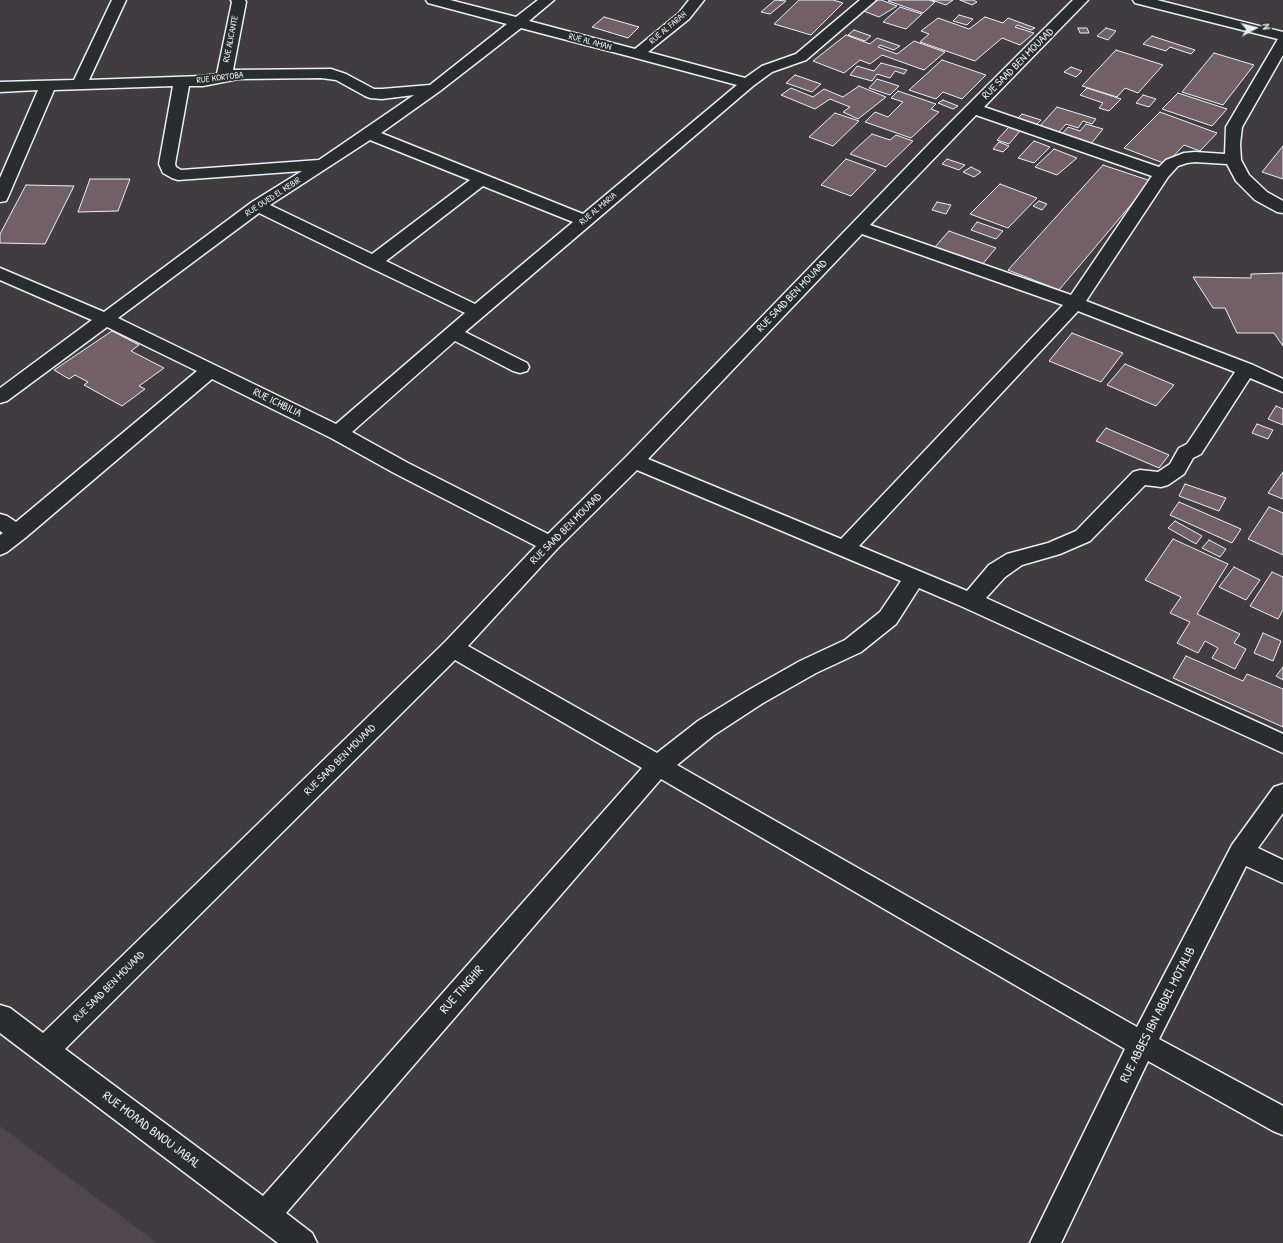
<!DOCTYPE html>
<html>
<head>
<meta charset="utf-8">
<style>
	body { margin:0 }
	#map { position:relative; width:1283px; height:1243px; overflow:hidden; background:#403c3f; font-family:"Patrick Hand",sans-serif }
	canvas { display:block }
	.north { position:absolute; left:1235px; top:8px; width:40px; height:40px; -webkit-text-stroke:3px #2a2d2e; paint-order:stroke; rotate:83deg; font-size:11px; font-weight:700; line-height:16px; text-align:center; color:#e8f1f8 }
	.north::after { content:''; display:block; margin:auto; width:14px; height:18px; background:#e8f1f8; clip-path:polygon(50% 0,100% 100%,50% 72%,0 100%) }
</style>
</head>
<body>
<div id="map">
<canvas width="1283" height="1243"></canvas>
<div class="north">N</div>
</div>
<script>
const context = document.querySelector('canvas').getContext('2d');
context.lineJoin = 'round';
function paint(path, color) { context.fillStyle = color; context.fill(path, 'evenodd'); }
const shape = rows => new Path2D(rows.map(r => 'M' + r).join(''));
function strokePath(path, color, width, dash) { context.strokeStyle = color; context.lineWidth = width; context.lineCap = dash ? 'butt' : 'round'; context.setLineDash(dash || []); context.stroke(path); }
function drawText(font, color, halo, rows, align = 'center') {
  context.font = font + ' "Patrick Hand",sans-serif'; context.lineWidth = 4; context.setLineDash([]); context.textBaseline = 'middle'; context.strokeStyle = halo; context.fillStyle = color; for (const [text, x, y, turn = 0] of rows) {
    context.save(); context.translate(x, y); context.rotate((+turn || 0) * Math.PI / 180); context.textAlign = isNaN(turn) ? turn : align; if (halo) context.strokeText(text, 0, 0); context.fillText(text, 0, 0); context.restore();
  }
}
const built = shape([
	[0,1126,157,1243,0,1243]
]);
const building = shape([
	[775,0,786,1,770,14,761,12,775,0],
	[799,0,833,0,843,3,811,35,774,24,799,0],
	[878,0,881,0,897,6,879,17,861,10,878,0],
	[890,0,929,0,935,2,923,13,888,1,890,0],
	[932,0,953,0,946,5,932,0],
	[960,0,973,0,977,2,972,5,960,0],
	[900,7,922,14,906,29,883,22,900,7],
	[959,15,973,19,967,25,953,21,959,15],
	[604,17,639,27,628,38,592,27,604,17],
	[985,17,1003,23,1008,18,1035,28,1031,30,1017,25,1015,27,1034,33,1020,45,1002,38,975,61,920,42,929,34,921,31,938,18,969,29,985,17],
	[1078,28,1087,28,1089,33,1080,33,1078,28],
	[1106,28,1116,31,1108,40,1097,36,1106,28],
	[854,30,871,36,865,41,848,35,854,30],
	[846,35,870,44,877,38,900,46,894,50,880,45,878,47,897,54,914,41,945,52,924,70,882,55,870,64,860,60,844,73,813,61,846,35],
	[1152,36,1195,50,1191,54,1170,47,1166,51,1143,44,1152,36],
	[1116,50,1163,65,1138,93,1125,88,1117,97,1082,86,1116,50],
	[1214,53,1254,65,1223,105,1182,92,1214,53],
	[942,60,986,75,962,99,943,92,936,99,909,90,942,60],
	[881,63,907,70,904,74,895,71,890,78,877,74,872,81,850,75,857,66,874,71,881,63],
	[1071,67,1082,71,1076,77,1064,72,1071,67],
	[795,75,821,84,812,92,786,83,795,75],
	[877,79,899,86,890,95,869,88,877,79],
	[859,86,886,97,858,119,843,112,850,107,830,99,815,109,781,95,791,88,813,97,824,89,843,97,859,86],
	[1087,88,1121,99,1109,111,1099,108,1103,103,1080,95,1087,88],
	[898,91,936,104,931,109,939,112,911,138,865,122,875,112,888,117,903,102,891,98,898,91],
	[1178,93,1227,109,1212,126,1162,109,1178,93],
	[1143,95,1156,99,1149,107,1136,103,1143,95],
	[943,100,958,106,953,109,938,103,943,100],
	[1057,107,1096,119,1092,124,1083,121,1078,128,1066,124,1058,133,1039,127,1057,107],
	[1160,112,1217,133,1200,151,1184,145,1166,164,1124,148,1160,112],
	[835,113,859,121,833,146,809,137,835,113],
	[1022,114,1041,120,1035,126,1016,120,1022,114],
	[1086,124,1103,129,1090,145,1061,135,1068,127,1080,131,1086,124],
	[1009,127,1020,131,1009,144,997,140,1009,127],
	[872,134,890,140,896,135,913,141,886,167,850,154,872,134],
	[1034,141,1050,147,1034,163,1018,158,1034,141],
	[999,142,1009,146,1003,152,993,149,999,142],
	[1283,146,1283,179,1262,172,1283,146],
	[1054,149,1077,158,1057,175,1035,167,1054,149],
	[846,159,876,170,851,196,821,185,846,159],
	[947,159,965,165,959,170,942,164,947,159],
	[1103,165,1151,181,1059,290,1008,270,1103,165],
	[971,167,981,172,974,177,963,172,971,167],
	[90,179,130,179,118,211,78,212,90,179],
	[1000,184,1037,198,1008,228,970,214,1000,184],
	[26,185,74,186,45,244,0,243,0,234,26,185],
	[1039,201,1047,204,1042,210,1033,206,1039,201],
	[937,202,951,205,946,214,932,210,937,202],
	[977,222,1003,231,996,239,971,230,977,222],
	[949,231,996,248,981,266,934,248,949,231],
	[1283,273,1283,346,1274,333,1237,333,1225,308,1213,308,1193,277,1251,278,1251,274,1283,273],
	[112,331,139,345,131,351,164,368,139,386,145,389,122,406,84,385,88,382,75,375,69,379,54,370,112,331],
	[1072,333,1123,353,1101,382,1049,361,1072,333],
	[1125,364,1174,385,1156,406,1107,385,1125,364],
	[1276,406,1283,409,1283,425,1268,419,1276,406],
	[1257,424,1273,430,1268,439,1252,433,1257,424],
	[1106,428,1169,455,1159,468,1096,441,1106,428],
	[1283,472,1283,499,1268,493,1283,472],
	[1185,484,1226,498,1219,511,1179,496,1185,484],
	[1179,502,1241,529,1232,543,1170,515,1179,502],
	[1269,507,1283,513,1283,555,1248,539,1269,507],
	[1175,521,1202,536,1196,544,1168,528,1175,521],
	[1173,539,1228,564,1197,614,1240,634,1234,643,1246,649,1235,669,1212,658,1218,648,1205,641,1198,653,1177,643,1190,622,1170,613,1181,597,1145,580,1173,539],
	[1209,540,1226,549,1220,557,1202,548,1209,540],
	[1234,567,1260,580,1246,600,1219,587,1234,567],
	[1272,572,1283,577,1283,610,1278,619,1250,606,1272,572],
	[1263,633,1281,641,1273,661,1254,653,1263,633],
	[1186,656,1243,681,1247,674,1283,689,1283,727,1173,678,1186,656],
	[1283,667,1283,680,1276,676,1283,667]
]);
const minor = shape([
	[112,0,126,0,89,80,203,76,217,74,232,2,231,0,245,0,246,2,233,70,331,69,346,74,374,89,382,89,430,85,507,24,428,3,426,0,450,0,516,17,538,0,554,0,529,21,635,49,679,13,689,0,704,0,689,19,648,52,745,78,762,66,796,54,860,0,876,0,806,60,772,72,753,86,465,332,527,363,529,367,527,371,520,373,513,371,455,341,352,432,408,463,548,534,627,456,934,139,1073,0,1088,0,984,107,1159,167,1166,160,1184,153,1195,152,1225,154,1226,127,1278,39,1135,3,1133,0,1157,0,1283,32,1283,55,1242,127,1240,144,1241,160,1249,175,1267,192,1283,201,1283,213,1277,212,1255,200,1236,181,1227,164,1195,162,1187,163,1178,166,1168,177,1086,301,1253,365,1283,379,1283,392,1250,378,1201,454,1193,458,1184,474,1168,485,1161,487,1145,485,1090,541,1060,554,1022,565,1005,577,986,598,1283,734,1283,753,963,607,919,588,896,624,861,652,816,673,763,703,714,735,677,765,1137,1027,1232,845,1274,787,1283,784,1283,813,1258,848,1283,860,1283,883,1246,866,1159,1039,1283,1106,1283,1135,1273,1131,1148,1061,1061,1243,1030,1243,1125,1049,661,779,286,1213,312,1233,317,1243,278,1243,0,1033,0,1005,10,1008,43,1033,445,642,536,546,394,473,331,438,212,379,25,538,7,552,0,555,0,535,3,533,0,531,0,514,7,516,16,522,197,371,107,327,7,401,0,403,0,388,92,320,0,280,0,268,104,312,252,202,302,171,178,180,172,178,163,173,159,164,173,86,54,90,8,197,6,201,0,202,0,178,38,90,0,92,0,82,74,80,112,0],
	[521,28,632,57,737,85,583,214,381,133,440,91,521,28],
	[321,78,336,80,365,96,370,98,382,99,414,95,319,160,181,170,176,167,175,164,189,86,203,86,238,79,321,78],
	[976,115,1152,176,1071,295,870,225,976,115],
	[370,140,470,180,372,254,270,205,370,140],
	[483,186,573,222,475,304,386,261,483,186],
	[259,213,367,266,465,313,336,424,118,318,259,213],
	[862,234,1063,305,841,539,648,459,862,234],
	[1078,311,1235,372,1187,444,1179,448,1170,464,1158,472,1140,470,1133,472,1076,531,1048,543,1007,554,989,565,967,591,859,546,1078,311],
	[637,470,901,581,880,612,845,640,800,661,747,691,698,721,657,753,468,646,557,549,637,470],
	[455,660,642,768,263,1196,65,1049,455,660]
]);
const farStreetnames = [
	["RUE AL FARAH",668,28,-40],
	["RUE ALICANTE",231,39,-79],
	["RUE AL AMAN",590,42,15],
	["RUE KORTOBA",220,78,-7],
	["RUE OUED EL KEBIR",273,197,-33],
	["RUE AL MARIA",598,209,-40]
];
const streetNames = [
	["RUE SAAD BEN MOUAAD",1018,64,-45],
	["RUE SAAD BEN MOUAAD",792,296,-46],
	["RUE ICHBILIA",277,403,26],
	["RUE SAAD BEN MOUAAD",566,529,-45],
	["RUE SAAD BEN MOUAAD",340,760,-45],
	["RUE SAAD BEN MOUAAD",109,987,-45]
];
const nearStreetnames = [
	["RUE TINGHIR",462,990,-49],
	["RUE ABBES IBN ABDEL MOTALIB",1158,1015,-63],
	["RUE MOAAD BNOU JABAL",151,1130,37]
];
paint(built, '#4f474b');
paint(building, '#736067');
strokePath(building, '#e8f1f8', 1);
strokePath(minor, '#e8f1f8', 3);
paint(minor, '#2a2d2e');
drawText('9px', '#e8f1f8', '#2a2d2e', farStreetnames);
drawText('11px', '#e8f1f8', '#2a2d2e', streetNames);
drawText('13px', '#e8f1f8', '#2a2d2e', nearStreetnames);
</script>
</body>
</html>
